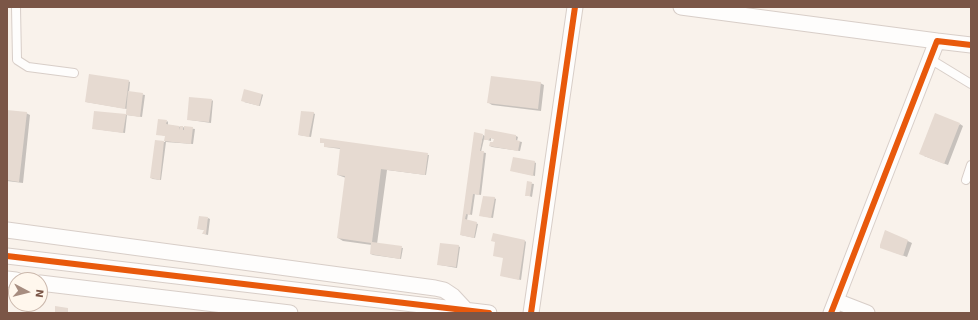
<!DOCTYPE html>
<html>
<head>
<meta charset="utf-8">
<style>
	body { margin:0 }
	#map { position:relative; width:978px; height:320px; overflow:hidden; background:#f9f2eb; font-family:"Work Sans",sans-serif }
	canvas { display:block }
	.frame { position:absolute; inset:0; border:8px solid #7b5647; pointer-events:none }
	.north { position:absolute; left:8px; top:272px; width:40px; height:40px; box-sizing:border-box; background:#fff7ed; border:1px solid #cab7ab; border-radius:50%; rotate:97deg; font-size:11px; font-weight:700; line-height:16px; text-align:center; color:#7b5647 }
	.north::after { content:''; display:block; margin:auto; width:14px; height:18px; background:#a78d80; clip-path:polygon(50% 0,100% 100%,50% 72%,0 100%) }
</style>
</head>
<body>
<div id="map">
<canvas width="978" height="320"></canvas>
<div class="frame"></div>
<div class="north">N</div>
</div>
<script>
const context = document.querySelector('canvas').getContext('2d');
context.lineJoin = 'round';
function paint(path, color) { context.fillStyle = color; context.fill(path, 'evenodd'); }
const shape = rows => new Path2D(rows.map(r => 'M' + r).join(''));
function strokePath(path, color, width, dash) { context.strokeStyle = color; context.lineWidth = width; context.lineCap = dash ? 'butt' : 'round'; context.setLineDash(dash || []); context.stroke(path); }
const shadow = shape([
	[128,81,130,82,129,92,145,95,142,117,127,115,125,133,95,129,95,112,126,115,127,109,86,102],
	[540,83,544,85,541,111,492,105,489,103],
	[262,94,263,95,260,106,244,102],
	[212,100,213,101,211,123,190,120],
	[7,111,26,113,30,115,23,183,7,181],
	[313,113,315,114,311,137,299,135],
	[167,121,168,122,168,125,195,129,193,144,166,142,161,180,153,179,151,178,156,141,165,142,166,136,157,134],
	[960,124,963,126,948,165,924,156],
	[483,135,485,136,516,136,518,137,517,141,522,142,520,151,492,147,490,146,494,144,495,139,491,138,491,141,484,139,481,152,486,153,481,195,475,194,472,215,468,214,467,220,478,224,475,238,461,235],
	[321,142,429,155,426,175,387,170,377,244,403,248,401,259,373,255,371,254,372,245,343,241,338,238,346,178,338,175,341,149,326,147,325,143],
	[534,162,536,163,535,176,513,171],
	[528,183,534,184,532,197,526,195],
	[494,198,496,199,493,218,482,216],
	[208,218,210,219,208,235,204,234,205,230,199,229],
	[886,231,912,243,907,257,885,249],
	[525,241,526,242,521,280,503,276,504,258,496,242],
	[458,246,460,247,457,268,440,265]
]);
const building = shape([
	[89,74,129,80,125,109,85,102],
	[491,76,541,82,538,109,487,103],
	[244,89,262,94,259,106,241,101],
	[128,91,143,93,140,117,126,115,123,133,92,129,94,111,126,114],
	[189,97,212,99,209,122,187,120],
	[7,110,27,112,19,182,7,180],
	[301,111,314,112,309,137,298,135],
	[935,113,960,123,944,164,919,154],
	[158,119,167,120,166,124,179,126,179,130,180,126,183,126,183,130,184,130,184,126,193,127,191,144,164,141,160,180,150,178,155,140,164,141,165,136,156,135],
	[485,129,516,135,516,140,520,141,518,151,489,146,490,142,493,142,494,139,490,138,489,140,484,140],
	[474,132,483,134,480,151,484,151,479,195,473,194,470,215,466,214,465,219,477,222,474,238,460,235],
	[320,138,428,153,425,175,381,169,372,242,402,246,400,259,370,254,371,243,337,238,345,176,337,175,340,148,324,147,324,143,320,143],
	[513,157,535,161,533,176,510,171],
	[527,181,532,182,530,196,525,196],
	[483,196,495,197,491,218,479,216],
	[199,216,208,217,206,234,202,234,204,230,197,229],
	[885,230,908,240,903,256,880,248,880,245],
	[493,233,525,240,519,280,500,276,503,258,493,256,495,242,491,241],
	[440,243,459,245,456,267,437,265],
	[55,306,68,308,68,313,55,313]
]);
const lane = shape([
	[16,7,17,60,28,67,74,73],
	[930,59,971,84],
	[966,180,971,165]
]);
const street = shape([
	[681,7,937,41],
	[7,230,435,288,444,290,453,296,466,310],
	[7,256,489,313],
	[7,279,16,280],
	[40,283,290,313],
	[836,301,867,313],
	[531,313,575,7],
	[831,313,937,41,971,45]
]);
const cycleway = shape([
	[7,256,489,313],
	[531,313,575,7],
	[831,313,937,41,971,45]
]);
paint(shadow, '#0003');
paint(building, '#e6dad1');
strokePath(lane, '#d8cec8', 10);
strokePath(street, '#d8cec8', 17);
strokePath(lane, '#fefdfc', 8);
strokePath(street, '#fefdfc', 15);
strokePath(cycleway, '#e8590c', 6);
</script>
</body>
</html>
